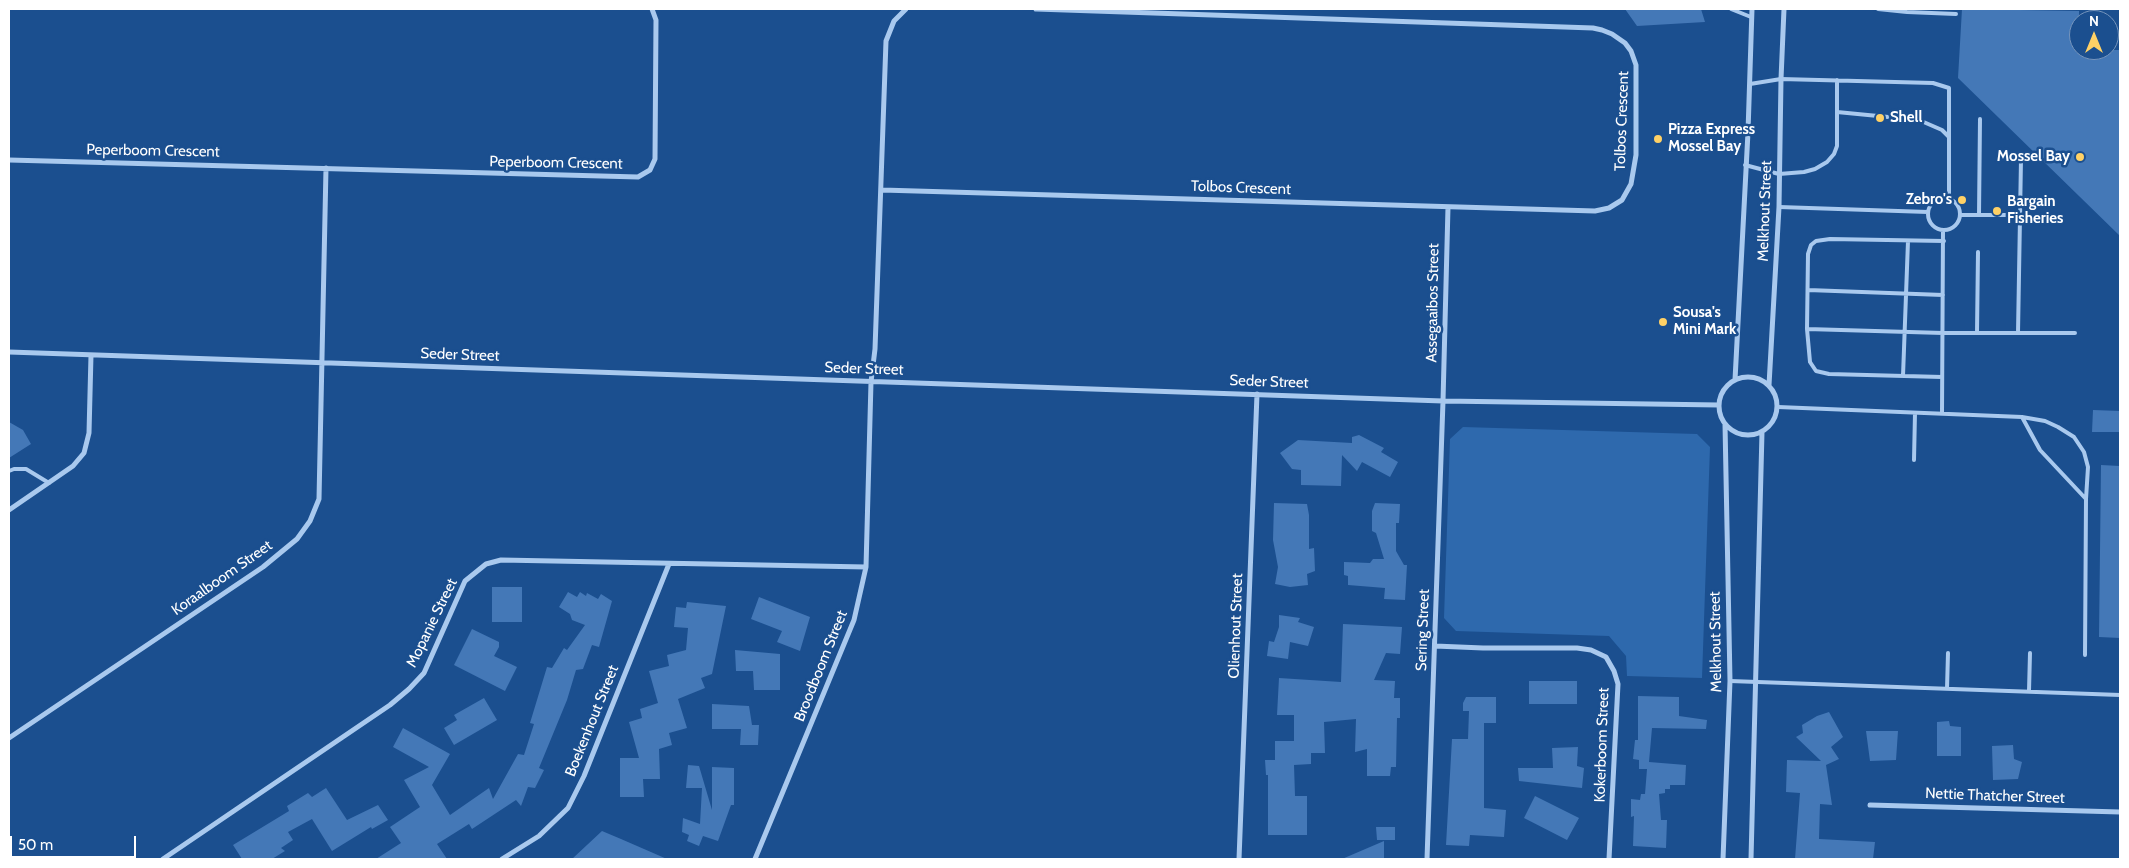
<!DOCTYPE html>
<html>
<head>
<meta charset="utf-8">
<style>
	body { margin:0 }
	#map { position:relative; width:2129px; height:868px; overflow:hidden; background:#1b4f8f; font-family:Cabin,sans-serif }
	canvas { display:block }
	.frame { position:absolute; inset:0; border:10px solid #fff; pointer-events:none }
	.north { position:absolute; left:2069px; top:10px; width:50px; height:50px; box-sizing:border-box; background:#1b4f8f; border:1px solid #7695bc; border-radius:50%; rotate:0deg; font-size:14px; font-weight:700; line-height:20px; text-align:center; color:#fff }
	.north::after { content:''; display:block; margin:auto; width:18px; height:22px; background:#ffd166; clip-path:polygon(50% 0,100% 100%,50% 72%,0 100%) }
	.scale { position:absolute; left:10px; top:836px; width:126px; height:22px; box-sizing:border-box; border:2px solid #fff; border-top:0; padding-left:6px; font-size:15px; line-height:18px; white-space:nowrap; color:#fff; -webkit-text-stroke:4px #1b4f8f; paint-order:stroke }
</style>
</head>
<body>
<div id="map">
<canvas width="2129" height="868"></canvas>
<div class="frame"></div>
<div class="north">N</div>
<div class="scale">50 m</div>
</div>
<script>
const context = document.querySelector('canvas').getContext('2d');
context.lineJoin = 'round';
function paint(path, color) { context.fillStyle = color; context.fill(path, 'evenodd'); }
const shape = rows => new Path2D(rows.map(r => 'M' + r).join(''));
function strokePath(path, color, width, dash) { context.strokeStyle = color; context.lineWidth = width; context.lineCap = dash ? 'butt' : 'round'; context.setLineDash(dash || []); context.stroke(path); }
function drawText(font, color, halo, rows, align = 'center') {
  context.font = font + ' Cabin,sans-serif'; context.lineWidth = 5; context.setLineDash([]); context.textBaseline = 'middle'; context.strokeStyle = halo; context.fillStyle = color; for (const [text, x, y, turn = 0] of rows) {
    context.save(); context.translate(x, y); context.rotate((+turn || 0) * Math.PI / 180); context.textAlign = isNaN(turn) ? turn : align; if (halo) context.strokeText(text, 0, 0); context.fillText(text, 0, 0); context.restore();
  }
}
const green = shape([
	[1463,427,1697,434,1710,447,1702,678,1627,676,1626,656,1609,636,1456,631,1444,618,1450,439]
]);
const building = shape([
	[1625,9,1701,9,1705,22,1637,26],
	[1962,9,2079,11,2079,50,2120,50,2120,236,1958,78],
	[2093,410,2120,411,2120,432,2092,432],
	[9,422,23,430,31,444,9,458],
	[1359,435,1384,448,1381,452,1398,462,1390,477,1362,462,1357,471,1342,455,1341,486,1301,485,1301,470,1292,469,1280,453,1298,440,1352,443,1352,437],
	[2101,465,2120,466,2120,638,2099,637],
	[1274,503,1307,504,1309,515,1309,549,1314,548,1315,571,1307,574,1308,585,1290,587,1275,584,1278,567,1273,540],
	[1375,503,1400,504,1399,523,1396,523,1396,551,1404,565,1407,565,1405,600,1384,599,1385,588,1348,585,1348,576,1344,575,1344,562,1370,563,1373,559,1384,559,1376,533,1372,531,1372,511],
	[492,587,522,587,522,622,492,622],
	[568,592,577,597,580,592,586,596,587,593,598,599,601,594,612,601,599,647,592,645,583,669,576,670,567,700,539,768,544,770,535,788,528,787,521,806,516,800,472,829,469,824,437,844,447,859,376,859,401,843,390,827,420,807,404,780,429,767,393,747,403,728,450,754,432,785,450,815,489,788,493,799,518,754,524,755,534,724,530,723,547,667,552,668,564,648,567,650,585,625,572,620,570,614,559,607],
	[759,597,810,617,800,651,777,642,782,631,751,619],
	[687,602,726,606,712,674,701,678,705,688,678,699,687,728,669,733,672,745,659,749,660,779,643,779,644,797,620,797,620,758,639,758,629,722,642,718,640,709,658,703,649,671,669,666,667,655,686,650,688,628,674,627,676,607,686,608],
	[1279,615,1300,618,1298,622,1314,627,1308,646,1290,642,1288,659,1267,656,1269,641,1274,642,1279,627],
	[1343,624,1402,627,1400,654,1386,653,1374,680,1395,681,1394,698,1400,698,1400,718,1397,718,1396,767,1391,767,1390,776,1367,776,1367,749,1355,752,1356,719,1324,722,1325,753,1311,753,1311,764,1294,765,1295,796,1307,796,1307,835,1268,835,1268,775,1266,775,1265,760,1275,760,1275,741,1294,741,1294,715,1277,715,1279,678,1341,682],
	[472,629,499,642,499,647,494,656,517,667,505,691,454,665],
	[735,650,780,654,780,690,754,690,753,671,736,671],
	[1529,681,1577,681,1577,704,1529,704],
	[1638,696,1679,697,1679,716,1707,720,1706,729,1652,728,1649,762,1686,765,1685,785,1670,785,1670,789,1665,789,1665,793,1659,794,1661,820,1667,820,1666,848,1633,846,1634,816,1631,817,1631,799,1640,800,1641,794,1645,794,1647,769,1639,769,1639,760,1633,759,1635,740,1638,740],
	[1466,697,1496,697,1496,723,1484,723,1484,808,1506,810,1504,837,1470,835,1469,846,1446,845,1452,739,1468,739,1469,711,1463,711,1463,703],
	[484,698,497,720,454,745,444,728,457,720,454,715],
	[712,704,749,706,752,725,759,725,758,745,740,745,741,729,712,729],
	[1829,712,1843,737,1831,747,1839,759,1826,765,1832,805,1820,804,1819,839,1875,842,1873,859,1795,859,1800,793,1786,792,1787,760,1821,761,1796,737,1803,733,1802,725,1817,716],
	[1949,721,1950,726,1961,727,1961,756,1937,756,1937,722],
	[1866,731,1898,731,1896,760,1870,761],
	[2013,745,2014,759,2022,762,2018,779,1993,780,1992,746],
	[1578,747,1577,766,1584,768,1582,788,1519,781,1518,768,1553,768,1552,748],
	[688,765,699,766,712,810,712,767,734,768,734,805,731,805,718,841,703,836,699,846,687,841,689,835,682,832,683,818,700,824,702,788,686,788],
	[326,788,347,820,378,805,388,820,372,829,371,827,332,851,312,819,288,832,293,840,281,848,285,851,272,859,242,859,233,845,289,811,287,806,308,793,312,797],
	[1535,796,1579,818,1567,840,1524,818],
	[1376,827,1395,827,1395,840,1377,840],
	[602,831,621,839,667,859,572,859],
	[1384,841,1384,859,1342,859]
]);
const service = shape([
	[1731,9,1751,17],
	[1878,9,1907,12,1956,14],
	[1750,84,1781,79,1933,83,1949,88,1949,198],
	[1837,112,1919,120,1942,130,1949,137],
	[1745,165,1779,174,1804,172,1815,169,1827,162,1834,154,1837,146,1837,80],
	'1928 214a16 16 0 1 1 32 0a16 16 0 1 1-32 0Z',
	[1779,207,1928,212],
	[1961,215,2021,215],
	[1979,215,1980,119],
	[1808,290,1943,295],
	[1807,329,1943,333,2075,333],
	[1977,333,1978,252],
	[2018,333,2021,159],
	[1903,376,1908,241],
	[1942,377,1829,374,1816,371,1810,362,1807,329,1808,254,1811,245,1816,241,1830,239,1944,241],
	[1778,407,2022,417,2045,421,2058,427,2074,437,2084,452,2088,467,2086,499],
	[1942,413,1943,230],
	[2022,417,2040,450,2086,499,2085,655],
	[1914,460,1915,413],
	[9,471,14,469,26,469,49,483],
	[1730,681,2120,695],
	[1947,689,1948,653],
	[2029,691,2030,653]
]);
const minor = shape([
	[9,160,638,177,650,170,655,159,656,20,652,9],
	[882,190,1595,211,1609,208,1622,200,1631,184,1636,155,1636,65,1631,51,1625,43,1612,34,1602,30,1593,28,1036,9],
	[9,352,1443,401,1719,405],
	'1719 406a29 29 0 1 1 58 0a29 29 0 1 1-58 0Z',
	[1735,380,1748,132,1752,9],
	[1769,385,1779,207,1781,79,1784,9],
	[9,510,73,466,84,453,89,433,91,355],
	[1435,646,1483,648,1577,648,1591,650,1606,657,1614,671,1618,684,1609,859],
	[9,738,263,567,297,539,310,521,319,499,326,168],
	[1870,805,2120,812],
	[163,859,390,705,409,689,424,673,465,581,486,564,501,560,866,567],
	[502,859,539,836,568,808,584,776,669,564],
	[755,859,854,620,866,567,871,382,875,349,886,41,894,21,906,9],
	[1239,859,1257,394],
	[1427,859,1443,401,1448,207],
	[1723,859,1730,681,1725,424],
	[1751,859,1762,432]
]);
const markers = [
	[1880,118,5,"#ffd166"],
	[1658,139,5,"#ffd166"],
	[2080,157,5,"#ffd166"],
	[1962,200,5,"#ffd166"],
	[1997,211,5,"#ffd166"],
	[1663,322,5,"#ffd166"]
];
const poiNames = [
	["Shell",1890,118],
	["Pizza Express",1668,130],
	["Mossel Bay",1668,147],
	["Mossel Bay",2070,157,"right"],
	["Zebro's",1952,200,"right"],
	["Bargain",2007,202],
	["Fisheries",2007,219],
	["Sousa's",1673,313],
	["Mini Mark",1673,330]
];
const streetNames = [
	["Tolbos Crescent",1622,121,-88],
	["Peperboom Crescent",153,151,1],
	["Peperboom Crescent",556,163,1],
	["Tolbos Crescent",1241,188,2],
	["Melkhout Street",1765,211,-88],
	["Assegaaibos Street",1433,303,-89],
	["Seder Street",460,355,2],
	["Seder Street",864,369,2],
	["Seder Street",1269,382,2],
	["Koraalboom Street",222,578,-35],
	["Mopanie Street",432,623,-64],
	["Olienhout Street",1236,626,-88],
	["Sering Street",1423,630,-88],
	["Melkhout Street",1716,642,-91],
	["Broodboom Street",821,666,-68],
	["Boekenhout Street",592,721,-68],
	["Kokerboom Street",1602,745,-88],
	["Nettie Thatcher Street",1995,796,2]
];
paint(green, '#2e69ad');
paint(building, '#4478b7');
strokePath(service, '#a9c9ee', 4);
strokePath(minor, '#a9c9ee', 5);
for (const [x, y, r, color] of markers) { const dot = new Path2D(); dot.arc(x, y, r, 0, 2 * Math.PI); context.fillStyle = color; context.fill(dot); strokePath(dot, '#1b4f8f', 2); }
drawText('bold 15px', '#fff', '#1b4f8f', poiNames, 'left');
drawText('15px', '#fff', '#1b4f8f', streetNames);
</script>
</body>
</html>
